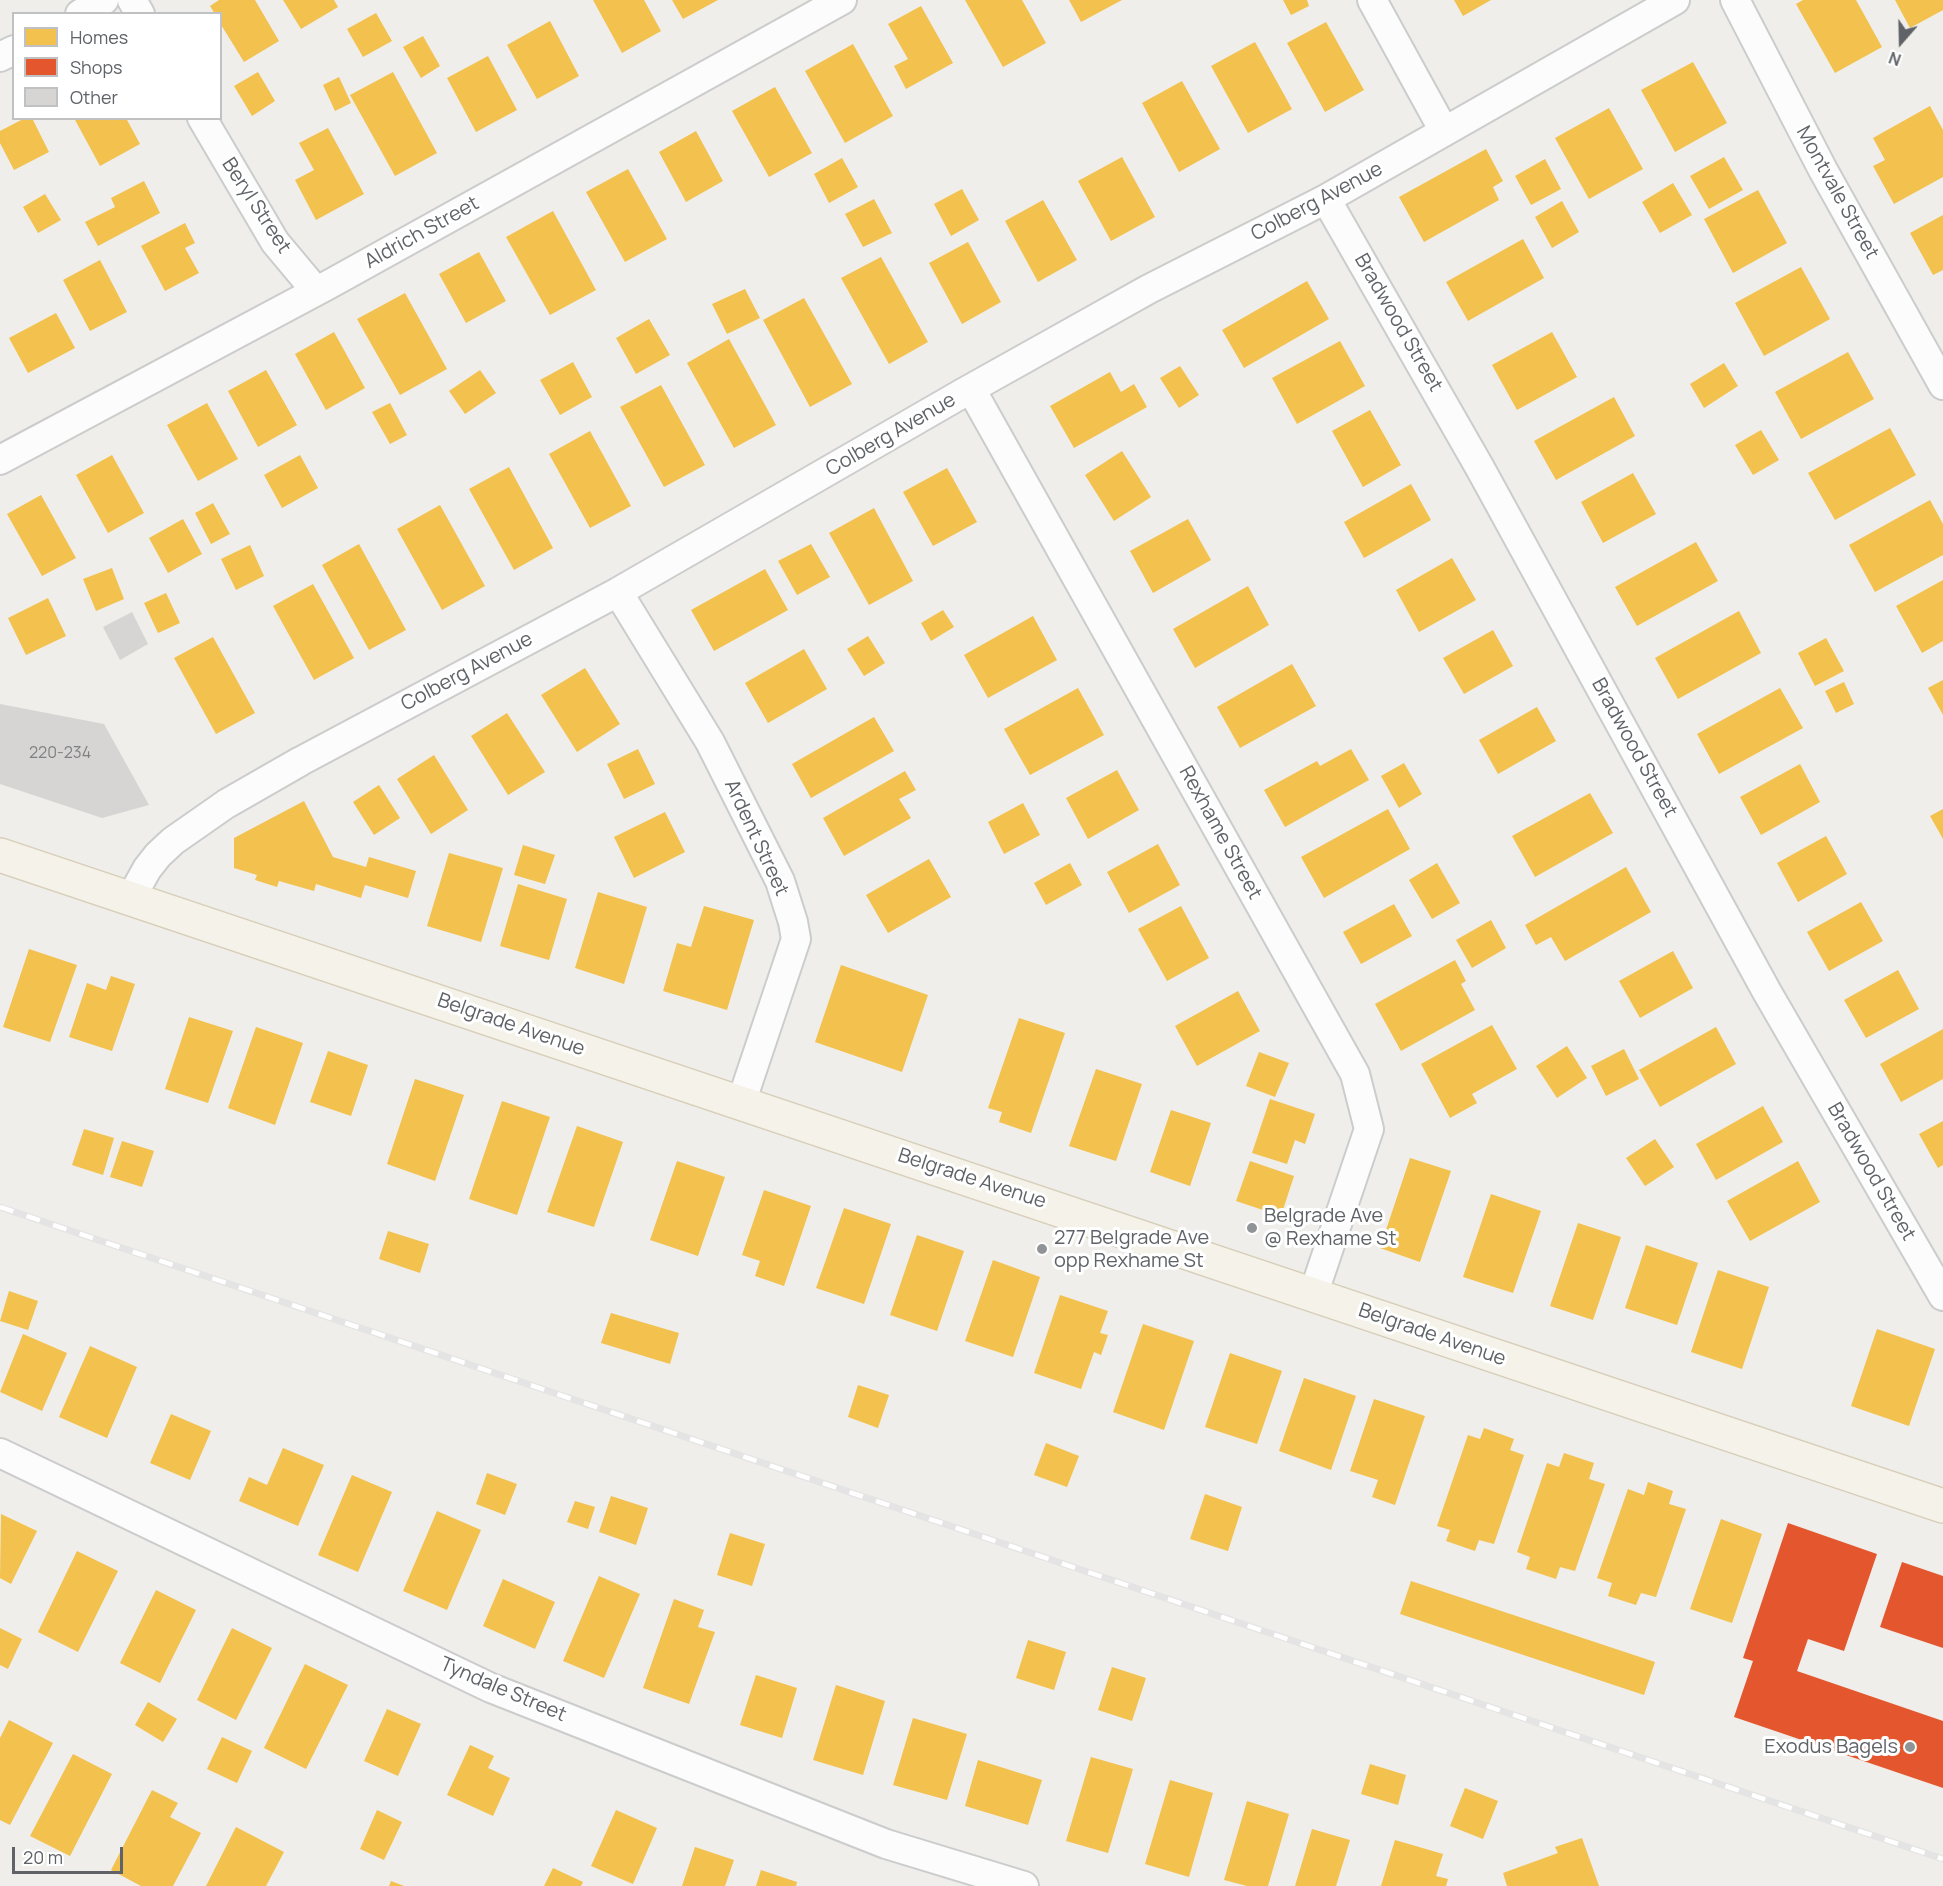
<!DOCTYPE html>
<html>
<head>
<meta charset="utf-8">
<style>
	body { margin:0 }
	#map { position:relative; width:1943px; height:1886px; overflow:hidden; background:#efeeea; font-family:Manrope,sans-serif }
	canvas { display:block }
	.legend { position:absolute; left:12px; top:12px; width:210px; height:108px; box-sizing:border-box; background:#fff; border:2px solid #bfc1c3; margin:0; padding:8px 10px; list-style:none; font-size:18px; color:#5f6368 }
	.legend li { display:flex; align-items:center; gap:12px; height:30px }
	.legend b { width:30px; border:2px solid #bfc1c3 }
	.north { position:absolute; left:1871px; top:12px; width:60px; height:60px; -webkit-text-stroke:4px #fff; paint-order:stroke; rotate:200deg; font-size:16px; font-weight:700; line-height:24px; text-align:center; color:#5f6368 }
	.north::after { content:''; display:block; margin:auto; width:21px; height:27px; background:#5f6368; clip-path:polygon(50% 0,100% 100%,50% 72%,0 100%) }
	.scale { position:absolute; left:12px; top:1847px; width:111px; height:27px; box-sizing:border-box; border:3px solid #5f6368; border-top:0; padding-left:8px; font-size:18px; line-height:21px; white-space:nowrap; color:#5f6368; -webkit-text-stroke:4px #fff; paint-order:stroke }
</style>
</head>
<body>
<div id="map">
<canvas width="1943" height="1886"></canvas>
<ul class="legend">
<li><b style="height:16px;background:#f2c14e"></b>Homes</li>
<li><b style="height:16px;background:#e4572e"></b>Shops</li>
<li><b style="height:16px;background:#d6d5d3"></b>Other</li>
</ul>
<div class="north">N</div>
<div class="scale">20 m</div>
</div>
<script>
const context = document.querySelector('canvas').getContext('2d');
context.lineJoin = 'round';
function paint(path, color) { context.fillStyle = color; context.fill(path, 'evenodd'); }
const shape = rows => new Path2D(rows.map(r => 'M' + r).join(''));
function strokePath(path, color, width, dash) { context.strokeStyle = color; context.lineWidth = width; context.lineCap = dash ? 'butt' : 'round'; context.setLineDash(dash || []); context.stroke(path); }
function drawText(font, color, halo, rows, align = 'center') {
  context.font = font + ' Manrope,sans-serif'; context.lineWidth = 6; context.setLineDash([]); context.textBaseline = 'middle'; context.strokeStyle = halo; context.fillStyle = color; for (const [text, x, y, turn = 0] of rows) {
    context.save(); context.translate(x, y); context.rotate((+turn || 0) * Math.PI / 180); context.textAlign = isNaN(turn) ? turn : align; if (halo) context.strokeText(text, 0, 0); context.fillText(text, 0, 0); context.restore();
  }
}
const homes = shape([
	[219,0,255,0,279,41,244,62,220,23,220,14,215,14,210,6],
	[283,0,334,0,338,7,301,29],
	[593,0,644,0,661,31,622,53],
	[672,0,718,0,683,19],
	[965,0,1022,0,1046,43,1003,67],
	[1069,0,1122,0,1081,22],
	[1283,0,1307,0,1309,6,1291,15],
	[1454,0,1491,0,1463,16],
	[1803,0,1856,0,1882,47,1835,73,1796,4],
	[1895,0,1943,0,1943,10,1910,28],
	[921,6,953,63,906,89,894,66,908,59,888,24],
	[376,13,392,41,363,57,347,29],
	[550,21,579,76,537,99,507,45],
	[1326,22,1364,90,1325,112,1287,43],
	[423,36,440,66,421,78,403,47],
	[1255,42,1292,109,1248,133,1211,66],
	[853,44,893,116,845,143,805,71],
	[488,56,517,110,476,132,447,78],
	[1693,62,1727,123,1675,152,1641,90],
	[258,72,275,101,252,116,234,86],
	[393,72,437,153,395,176,350,95],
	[339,77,351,103,335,111,323,85],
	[1182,81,1220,149,1179,172,1142,103],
	[775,87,812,153,769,177,732,111],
	[1930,106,1943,130,1943,177,1894,204,1873,166,1885,160,1873,138],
	[1609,108,1643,169,1589,199,1555,138],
	[25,118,32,118,49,152,14,170,0,143,0,131],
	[74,118,126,118,140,144,100,166],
	[328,128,364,194,316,220,295,180,314,170,299,143],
	[696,131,723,181,686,202,659,152],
	[1486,149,1503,181,1493,187,1499,200,1424,242,1399,197],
	[1122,157,1155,217,1111,241,1078,181],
	[1724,157,1743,190,1709,209,1690,176],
	[842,158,858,187,829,203,814,174],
	[1545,159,1561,189,1531,205,1515,176],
	[628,169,667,239,625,262,586,192],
	[144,181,160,213,98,246,85,222,115,207,111,198],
	[1673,183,1692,215,1660,233,1642,202],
	[962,189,979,220,951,236,934,204],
	[1758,190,1787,243,1733,273,1704,219],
	[45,194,61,220,38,233,23,207],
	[874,199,892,233,863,247,845,214],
	[1043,200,1077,260,1038,282,1005,221],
	[1562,201,1579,232,1552,248,1535,217],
	[553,211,596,290,550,315,506,237],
	[1943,215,1943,270,1933,275,1910,233],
	[185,223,195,243,185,248,199,273,165,291,141,246],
	[1523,239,1544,278,1468,321,1446,282],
	[968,242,1001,302,962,324,929,263],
	[479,252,506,301,466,323,439,274],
	[881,257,928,342,889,364,841,278],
	[100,260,127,312,90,331,63,280],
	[1801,267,1830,319,1764,356,1735,303],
	[1307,281,1329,319,1244,368,1222,330],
	[745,289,760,318,727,334,712,304],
	[405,293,447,369,400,395,357,319],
	[804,298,852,384,810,407,763,320],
	[56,313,75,348,28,373,9,338],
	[649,319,670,355,636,374,616,338],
	[334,332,365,388,326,410,295,354],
	[1552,332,1577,377,1517,410,1492,365],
	[729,339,776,425,734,448,687,363],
	[1340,341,1365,386,1297,424,1272,378],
	[1848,352,1874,399,1801,439,1775,392],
	[573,362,592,397,560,415,540,380],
	[1724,363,1738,386,1704,408,1690,384],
	[1180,366,1199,395,1179,408,1160,378],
	[266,370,297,425,258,447,228,391],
	[480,370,496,393,465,414,449,391],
	[1110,372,1121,392,1134,384,1147,407,1074,448,1050,406],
	[661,385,705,465,664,487,620,407],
	[1614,397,1635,436,1556,480,1534,441],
	[207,403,238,459,198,481,167,425],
	[390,403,407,435,390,444,372,412],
	[1370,410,1401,465,1363,487,1332,431],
	[1890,428,1916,475,1835,520,1808,473],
	[1761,430,1779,460,1753,475,1735,445],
	[590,431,631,506,590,528,549,454],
	[1122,451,1151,497,1114,521,1085,475],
	[112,455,144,513,108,533,76,475],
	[300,455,318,488,282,508,264,475],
	[509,467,553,548,514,570,469,489],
	[947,468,977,522,933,546,903,492],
	[1633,473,1656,514,1603,543,1581,502],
	[1411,484,1431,520,1364,558,1344,522],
	[41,495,76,558,42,576,7,514],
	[1930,500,1943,524,1943,555,1875,592,1849,545],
	[213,503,230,534,211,544,195,513],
	[440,505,485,586,442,610,397,529],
	[874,508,913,581,869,605,829,533],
	[183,519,202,554,168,573,149,538],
	[1188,519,1211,560,1153,593,1130,551],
	[1696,542,1718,581,1637,626,1615,587],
	[359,544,406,630,369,650,322,565],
	[811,544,830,577,797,595,778,561],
	[250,545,264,576,236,590,221,559],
	[1452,558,1476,600,1419,632,1396,590],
	[112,568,124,599,96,611,83,579],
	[765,569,788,610,714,651,691,610],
	[1943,580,1943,641,1922,653,1896,606],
	[313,584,354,658,314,680,273,606],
	[1248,586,1269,625,1195,668,1173,629],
	[166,593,180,623,158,633,144,603],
	[48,598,66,636,26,655,8,618],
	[943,610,954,627,931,641,921,623],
	[1739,611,1761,653,1678,699,1655,658],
	[1033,616,1057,660,988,698,964,655],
	[1493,630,1513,666,1464,694,1443,658],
	[868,636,885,663,864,676,847,649],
	[213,637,255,713,216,734,174,658],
	[1826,638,1844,671,1815,686,1798,653],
	[804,649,827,689,768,723,745,683],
	[1292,664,1316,706,1240,748,1217,707],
	[585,668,620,724,577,752,541,695],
	[1943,680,1943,715,1928,688],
	[1844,682,1854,704,1836,713,1825,691],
	[1078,688,1104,735,1030,775,1004,729],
	[1780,688,1803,728,1719,774,1697,734],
	[1537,707,1556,741,1498,774,1479,740],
	[507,713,545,772,508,795,471,736],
	[874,717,894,751,811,798,792,764],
	[638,749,655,784,624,799,607,764],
	[1351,749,1369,780,1285,827,1264,790,1317,761,1320,766],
	[434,755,468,810,431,834,397,779],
	[1404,763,1422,794,1399,808,1381,776],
	[1800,764,1820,802,1761,835,1740,797],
	[1117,770,1139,810,1088,839,1066,798],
	[905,771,916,790,899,799,911,818,844,856,823,818],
	[379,785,400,818,374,835,353,802],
	[1590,793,1613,833,1535,877,1512,836],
	[304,801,333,857,366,867,369,857,416,871,408,898,365,885,361,898,316,884,314,891,279,881,277,887,255,880,257,875,234,868,234,838],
	[1023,803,1040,835,1004,854,988,822],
	[1388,809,1410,849,1324,898,1301,857],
	[1943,809,1943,839,1930,816],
	[665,812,685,852,634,878,614,837],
	[1826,836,1847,874,1798,902,1777,863],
	[1158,844,1180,885,1129,913,1107,872],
	[523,845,555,855,545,884,514,875],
	[449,853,503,868,481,942,427,926],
	[929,859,951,897,888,933,866,895],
	[1070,863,1082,885,1046,905,1034,883],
	[1437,863,1460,903,1432,919,1409,880],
	[1626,867,1651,912,1565,961,1551,937,1536,945,1525,925],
	[518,884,567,899,549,960,500,946],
	[598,892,647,907,624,984,575,968],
	[1861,902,1883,941,1829,971,1807,932],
	[1394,904,1412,936,1361,964,1343,932],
	[704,906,754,920,727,1010,663,991,677,943,691,947],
	[1181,906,1209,958,1167,981,1138,929],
	[1491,920,1506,948,1472,968,1456,940],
	[29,949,77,965,50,1042,3,1027],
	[1673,951,1693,988,1640,1018,1619,981],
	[1455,960,1466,981,1461,984,1475,1010,1401,1051,1375,1004],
	[841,965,928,995,902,1072,815,1042],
	[1898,970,1919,1009,1866,1038,1844,1000],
	[111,976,135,984,112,1051,69,1037,87,983,106,990],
	[1238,991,1260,1031,1197,1066,1175,1026],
	[189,1017,233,1031,208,1103,165,1089],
	[1019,1018,1065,1033,1031,1133,999,1122,1002,1112,988,1108],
	[1492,1025,1517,1069,1472,1094,1477,1103,1450,1118,1421,1064],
	[256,1027,303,1043,275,1125,228,1108],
	[1716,1027,1736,1064,1660,1107,1639,1070],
	[1943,1029,1943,1079,1901,1102,1880,1064],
	[1567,1046,1587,1078,1557,1098,1536,1066],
	[1624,1049,1639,1079,1606,1096,1591,1066],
	[328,1051,368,1065,351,1116,310,1102],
	[1259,1052,1289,1063,1275,1097,1246,1086],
	[1096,1069,1142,1084,1116,1161,1069,1146],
	[415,1079,464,1095,435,1181,387,1164],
	[1270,1099,1315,1114,1305,1144,1295,1140,1287,1164,1252,1153],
	[502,1101,550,1117,517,1215,469,1199],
	[1763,1106,1783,1142,1716,1180,1696,1144],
	[1171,1110,1211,1123,1190,1186,1150,1172],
	[1943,1121,1943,1165,1938,1168,1919,1134],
	[577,1126,623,1142,594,1227,547,1212],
	[84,1129,114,1138,103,1175,72,1165],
	[1655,1139,1674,1167,1645,1186,1626,1158],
	[122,1141,154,1151,142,1187,110,1177],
	[1410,1158,1451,1171,1420,1262,1380,1248],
	[677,1161,725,1177,698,1256,650,1240],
	[1250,1161,1294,1176,1281,1216,1236,1201],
	[1798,1161,1820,1202,1750,1241,1727,1201],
	[764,1190,811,1206,784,1286,755,1276,760,1261,742,1255],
	[1491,1194,1541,1211,1513,1293,1463,1277],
	[844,1208,891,1224,864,1304,816,1288],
	[1578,1223,1621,1237,1593,1320,1550,1306],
	[388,1231,429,1244,420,1273,379,1259],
	[917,1235,964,1251,937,1331,890,1315],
	[1646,1245,1698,1263,1677,1325,1625,1308],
	[993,1260,1040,1277,1013,1357,965,1341],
	[1718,1270,1769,1287,1742,1369,1691,1352],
	[9,1291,38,1301,28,1330,0,1321],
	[1060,1295,1108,1311,1100,1333,1108,1335,1101,1355,1094,1352,1081,1389,1034,1373],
	[611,1313,679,1333,670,1364,601,1343],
	[1143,1324,1194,1341,1164,1430,1113,1412],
	[1877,1329,1935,1349,1909,1426,1851,1406],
	[23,1334,67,1353,42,1411,0,1392],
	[90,1346,137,1367,107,1438,59,1417],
	[1230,1353,1282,1371,1257,1444,1205,1427],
	[1304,1378,1356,1396,1331,1470,1279,1451],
	[858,1385,889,1395,878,1428,848,1417],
	[1374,1399,1425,1416,1395,1505,1372,1497,1378,1480,1350,1471],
	[171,1414,211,1431,190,1480,150,1463],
	[1484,1428,1514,1439,1510,1450,1524,1455,1494,1544,1479,1540,1475,1551,1446,1541,1450,1530,1437,1526,1468,1435,1480,1439],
	[1046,1443,1079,1456,1067,1487,1034,1475],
	[283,1448,324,1465,298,1526,239,1501,249,1477,267,1485],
	[1564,1453,1594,1463,1589,1479,1605,1484,1575,1571,1560,1567,1556,1579,1526,1569,1530,1557,1517,1552,1547,1463,1559,1467],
	[487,1473,517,1484,505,1515,476,1504],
	[352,1475,392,1492,358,1572,318,1555],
	[1648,1482,1673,1491,1669,1504,1686,1509,1656,1597,1641,1593,1636,1605,1608,1596,1612,1583,1597,1578,1628,1489,1644,1495],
	[1205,1494,1242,1507,1228,1551,1190,1539],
	[611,1496,648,1508,636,1545,599,1532],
	[575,1501,595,1507,588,1529,567,1522],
	[437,1511,481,1530,447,1610,403,1591],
	[1,1514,37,1531,11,1584,0,1578],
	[1721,1519,1762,1534,1732,1623,1690,1609],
	[730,1533,765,1544,752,1586,717,1575],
	[77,1551,118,1571,78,1652,38,1632],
	[599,1576,640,1594,604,1678,563,1661],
	[503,1579,555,1602,535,1649,483,1626],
	[1411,1581,1655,1662,1644,1695,1400,1614],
	[156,1590,196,1610,160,1683,120,1663],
	[674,1599,704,1610,698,1627,715,1632,689,1704,643,1688],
	[0,1628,22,1639,8,1669,0,1665],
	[232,1628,272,1648,236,1720,197,1700],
	[1028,1640,1066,1652,1054,1690,1016,1678],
	[305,1664,348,1685,306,1769,264,1748],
	[1112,1667,1146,1678,1132,1721,1098,1710],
	[756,1675,797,1688,782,1738,740,1725],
	[836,1685,885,1701,863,1775,813,1760],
	[148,1702,177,1719,163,1742,135,1725],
	[387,1709,421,1724,398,1776,364,1761],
	[913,1718,967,1734,947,1800,893,1785],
	[9,1720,53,1743,10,1825,0,1820,0,1738],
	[222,1737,252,1751,237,1783,207,1769],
	[470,1745,494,1756,488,1768,510,1778,493,1816,447,1795],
	[73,1754,112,1774,70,1856,30,1836],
	[1091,1757,1133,1769,1108,1853,1066,1841],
	[978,1760,1042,1780,1028,1825,965,1806],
	[1370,1764,1406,1775,1398,1805,1361,1794],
	[1170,1780,1213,1793,1189,1877,1145,1864],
	[1465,1788,1498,1801,1483,1839,1450,1826],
	[152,1790,178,1803,170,1817,201,1833,173,1886,141,1886,111,1870],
	[1247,1801,1289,1814,1268,1886,1247,1886,1224,1880],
	[377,1810,402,1822,384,1860,360,1849],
	[616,1810,657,1828,633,1884,591,1866],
	[236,1827,284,1852,266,1886,206,1886],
	[1312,1829,1350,1840,1336,1886,1295,1886],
	[1582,1838,1599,1886,1507,1886,1503,1873,1558,1853,1555,1847],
	[1395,1840,1443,1854,1436,1876,1448,1879,1446,1886,1381,1886],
	[695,1847,734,1860,725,1886,682,1886],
	[553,1868,583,1882,581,1886,544,1886],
	[761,1870,797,1882,796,1886,756,1886],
	[391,1881,404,1886,389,1886]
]);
const shops = shape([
	[1788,1523,1877,1554,1844,1651,1808,1639,1797,1671,1943,1721,1943,1788,1734,1717,1753,1661,1743,1658],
	[1902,1562,1943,1576,1943,1648,1880,1627]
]);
const building = shape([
	[132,612,148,644,120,660,103,627],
	[0,704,104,724,149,805,102,818,0,784]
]);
const minor = shape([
	[132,0,140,14],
	[1372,0,1444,131],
	[1735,0,1823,170,1943,385],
	[80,14,104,0],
	[0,57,14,50],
	[202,118,275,242,316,291],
	[1326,199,1480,468,1767,992,1943,1296],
	[971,389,1355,1074,1369,1129,1313,1295],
	[0,460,328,285,842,0],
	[618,592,710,742,780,881,793,922,796,939,741,1103],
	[131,898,147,869,158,855,173,841,226,804,301,761,618,592,963,393,1149,289,1326,199,1675,0],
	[0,1453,491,1688,886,1844,1024,1886]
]);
const primary = shape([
	[0,855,1943,1506]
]);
const rail = shape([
	[0,1207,1943,1859]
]);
const markers = [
	[1252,1228,6,"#919496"],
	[1042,1249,6,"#919496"],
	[1910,1747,6,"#919496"]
];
const numberNames = [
	["220-234",60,754]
];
const streetNames = [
	["Montvale Street",1837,193,61],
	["Colberg Avenue",1317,202,-28],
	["Beryl Street",256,206,57],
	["Aldrich Street",422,233,-29],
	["Bradwood Street",1398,323,60],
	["Colberg Avenue",891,435,-30],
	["Colberg Avenue",467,672,-28],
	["Bradwood Street",1634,748,61],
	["Rexhame Street",1220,833,61],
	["Ardent Street",756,838,65],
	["Belgrade Avenue",511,1025,19],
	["Bradwood Street",1871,1172,60],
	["Belgrade Avenue",972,1179,18],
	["Belgrade Avenue",1432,1335,19],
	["Tyndale Street",503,1690,23]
];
const poiNames = [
	["Belgrade Ave",1264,1216],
	["@ Rexhame St",1264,1239],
	["277 Belgrade Ave",1054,1238],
	["opp Rexhame St",1054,1261],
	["Exodus Bagels",1898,1747,"right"]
];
paint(homes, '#f2c14e');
paint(shops, '#e4572e');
paint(building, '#d6d5d3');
strokePath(minor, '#cbcccc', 32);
strokePath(primary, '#d7ceb8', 36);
strokePath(minor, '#fdfcfc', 28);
strokePath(primary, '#f4f2e9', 33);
strokePath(rail, '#e4e4e4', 7);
strokePath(rail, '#fff', 4.5, [14]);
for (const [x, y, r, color] of markers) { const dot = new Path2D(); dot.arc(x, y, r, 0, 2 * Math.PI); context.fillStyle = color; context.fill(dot); strokePath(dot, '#fff', 2); }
drawText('16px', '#7e8184', null, numberNames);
drawText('20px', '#5f6368', '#fff', streetNames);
drawText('20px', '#5f6368', '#fff', poiNames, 'left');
</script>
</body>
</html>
